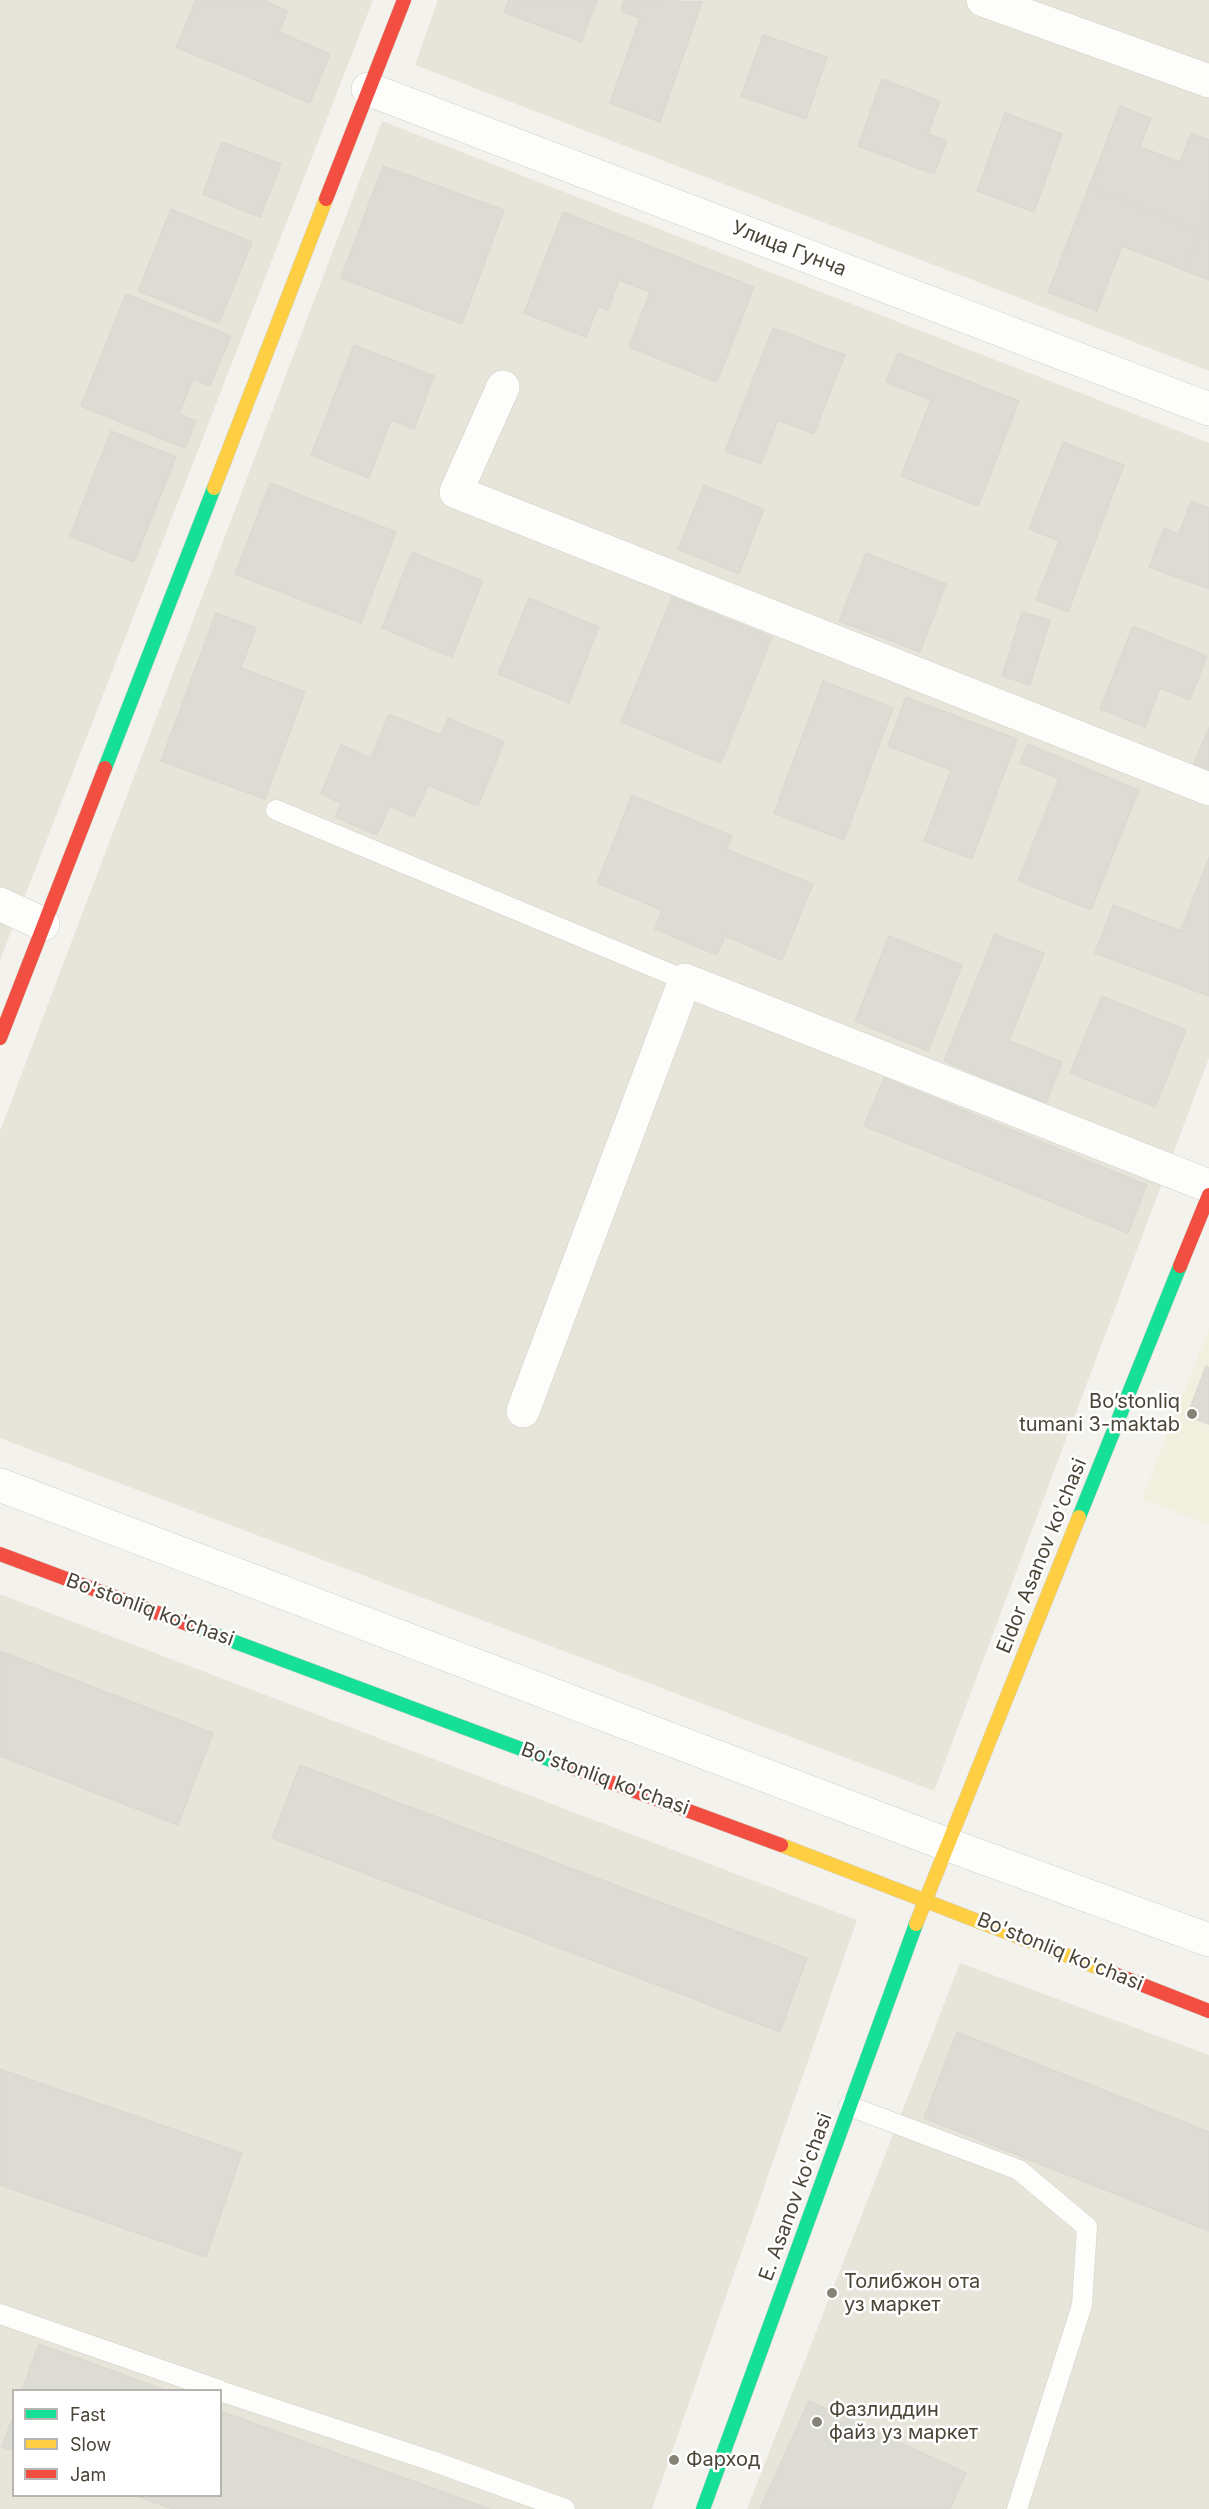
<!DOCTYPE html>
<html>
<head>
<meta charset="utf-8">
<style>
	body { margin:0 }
	#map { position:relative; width:1209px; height:2509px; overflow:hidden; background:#f3f2ec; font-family:Inter,sans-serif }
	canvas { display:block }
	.legend { position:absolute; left:12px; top:2389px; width:210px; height:108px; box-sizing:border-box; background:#fff; border:2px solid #b7b5af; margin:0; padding:8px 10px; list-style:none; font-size:18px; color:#4a4537 }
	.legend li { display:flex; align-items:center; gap:12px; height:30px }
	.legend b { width:30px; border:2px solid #b7b5af }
</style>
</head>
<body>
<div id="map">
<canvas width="1209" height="2509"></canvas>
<ul class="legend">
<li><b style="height:8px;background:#16e098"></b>Fast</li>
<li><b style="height:8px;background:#ffcf43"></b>Slow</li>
<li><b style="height:8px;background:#f24e42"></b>Jam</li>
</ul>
</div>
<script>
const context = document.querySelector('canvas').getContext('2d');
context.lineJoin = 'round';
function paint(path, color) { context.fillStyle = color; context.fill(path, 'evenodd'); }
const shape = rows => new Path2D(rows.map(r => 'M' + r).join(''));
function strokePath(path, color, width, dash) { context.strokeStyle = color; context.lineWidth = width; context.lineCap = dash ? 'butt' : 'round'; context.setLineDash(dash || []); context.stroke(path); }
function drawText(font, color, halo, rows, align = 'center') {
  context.font = font + ' Inter,sans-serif'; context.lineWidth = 5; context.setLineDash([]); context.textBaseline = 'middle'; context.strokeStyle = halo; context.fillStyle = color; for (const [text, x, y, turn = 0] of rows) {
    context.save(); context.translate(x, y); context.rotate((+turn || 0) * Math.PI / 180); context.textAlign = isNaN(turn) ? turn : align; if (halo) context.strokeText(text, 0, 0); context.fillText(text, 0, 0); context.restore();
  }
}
const residential = shape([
	[0,0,373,0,0,960],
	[438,0,1209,0,1209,371,415,65],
	[382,121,1209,443,1209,1058,934,1791,0,1438,0,1131],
	[0,1594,857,1920,652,2509,0,2509],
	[14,2390,220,2390,220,2496,14,2496],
	[960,1963,1209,2055,1209,2509,747,2509]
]);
const education = shape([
	[1209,1328,1209,1525,1142,1499]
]);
const building = shape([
	[196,0,263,0,288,11,279,32,330,54,310,103,176,47,196,0],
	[509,0,597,0,581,42,504,12,509,0],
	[624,0,702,2,660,122,610,103,640,18,621,11,624,0],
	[763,35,827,57,806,119,741,96,763,35],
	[882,79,940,101,928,134,947,141,934,174,858,146,882,79],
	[1120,106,1151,118,1140,147,1180,162,1191,133,1209,140,1209,205,1199,230,1089,187,1120,106],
	[1005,113,1062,134,1034,212,977,191,1005,113],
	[222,142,281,164,260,217,203,194,222,142],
	[383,166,504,210,462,324,341,278,383,166],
	[1089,187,1199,230,1184,270,1122,246,1097,311,1048,292,1089,187],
	[1208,206,1209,207,1209,234,1199,230,1208,206],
	[171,209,252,242,219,323,138,291,171,209],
	[563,212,754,287,717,382,629,347,650,292,619,280,608,310,598,306,586,337,524,313,563,212],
	[1199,230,1209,234,1209,280,1184,270,1199,230],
	[126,294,231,336,210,386,193,379,179,414,196,421,185,448,81,406,126,294],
	[773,328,845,355,814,434,778,420,761,464,725,451,773,328],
	[354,345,434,376,414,429,391,420,369,478,311,455,354,345],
	[898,353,1019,401,978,506,901,476,931,400,886,382,898,353],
	[111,431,176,457,134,562,70,536,111,431],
	[1063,442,1124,465,1068,612,1036,600,1059,541,1029,529,1063,442],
	[270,483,396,532,361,623,235,574,270,483],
	[704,485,764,509,739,574,678,549,704,485],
	[1191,501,1209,508,1209,589,1149,567,1164,528,1179,534,1191,501],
	[412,552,483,581,452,657,382,628,412,552],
	[866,553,946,584,920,652,839,621,866,553],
	[672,597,772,637,721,763,621,722,672,597],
	[529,598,599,627,569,703,498,674,529,598],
	[1022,612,1050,620,1030,685,1002,676,1022,612],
	[216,613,256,628,241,668,305,692,265,799,161,761,216,613],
	[1133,626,1207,656,1190,700,1160,688,1145,727,1100,709,1133,626],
	[823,681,893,708,844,840,774,813,823,681],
	[906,697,1017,739,972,859,924,841,951,770,888,746,906,697],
	[389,714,441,735,448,718,504,742,478,806,428,785,414,817,390,806,377,835,335,817,341,803,321,794,341,745,371,758,389,714],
	[1209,728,1209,773,1193,766,1209,728],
	[1027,744,1139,790,1091,910,1018,881,1059,779,1020,763,1027,744],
	[632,795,732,836,726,849,813,884,782,960,725,936,717,955,655,929,662,910,597,883,632,795],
	[1209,857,1209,996,1095,953,1113,905,1181,931,1209,857],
	[995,934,1044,953,1009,1041,1062,1062,1046,1103,944,1061,995,934],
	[889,936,962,965,928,1051,855,1021,889,936],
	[1102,996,1186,1030,1155,1107,1070,1073,1102,996],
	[884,1078,1147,1185,1128,1233,864,1126,884,1078],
	[1206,1366,1209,1368,1209,1424,1187,1416,1206,1366],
	[0,1651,213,1733,178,1825,0,1756,0,1651],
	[300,1765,807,1958,780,2032,272,1838,300,1765],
	[957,2032,1209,2132,1209,2231,924,2118,957,2032],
	[0,2069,242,2153,206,2257,0,2185,0,2069],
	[39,2344,165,2390,22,2390,39,2344],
	[809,2401,966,2473,950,2509,760,2509,809,2401],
	[220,2411,490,2509,173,2509,136,2496,220,2496,220,2411],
	[14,2414,14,2451,2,2447,14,2414]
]);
const lane = shape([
	[276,810,685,980],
	[849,2106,1019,2170,1087,2227,1082,2305,1017,2509],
	[0,2314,219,2390],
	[220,2391,435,2462,565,2509]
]);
const street = shape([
	[983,0,1209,81],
	[368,89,1209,409],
	[503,387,456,492,1209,789],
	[0,904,43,924],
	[523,1411,685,980,1209,1186],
	[0,1485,946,1844,1209,1940]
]);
const fast = shape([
	[105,768,214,488],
	[1079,1517,1180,1266],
	[195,1627,564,1765],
	[703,2509,916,1924]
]);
const slow = shape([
	[214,488,326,199],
	[781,1845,1112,1973],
	[916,1924,1079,1517]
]);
const jam = shape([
	[326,199,404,0],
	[0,1038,105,768],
	[1180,1266,1209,1195],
	[0,1554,195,1627],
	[564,1765,781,1845],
	[1112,1973,1209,2011]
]);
const markers = [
	[1192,1414,6,"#858276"],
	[832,2293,6,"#858276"],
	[817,2422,6,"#858276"],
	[674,2460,6,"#858276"]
];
const streetNames = [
	["Улица Гунча",789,249,21],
	["Eldor Asanov ko'chasi",1042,1556,-68],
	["Bo'stonliq ko'chasi",150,1610,20],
	["Bo'stonliq ko'chasi",605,1779,20],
	["Bo'stonliq ko'chasi",1060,1952,22],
	["E. Asanov ko'chasi",796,2197,-70]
];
const poiNames = [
	["Bo’stonliq",1180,1402,"right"],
	["tumani 3-maktab",1180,1425,"right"],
	["Толибжон ота",844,2282],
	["уз маркет",844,2305],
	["Фазлиддин",829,2410],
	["файз уз маркет",829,2433],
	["Фарход",686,2460]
];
paint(residential, '#e7e5d9');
paint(education, '#f1efde');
paint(building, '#dcdbd4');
strokePath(building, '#dbd9d2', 1.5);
strokePath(lane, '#d1d0c9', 21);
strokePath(street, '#d1d0c9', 34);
strokePath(fast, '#d3d0c3', 15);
strokePath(slow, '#d3d0c3', 15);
strokePath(jam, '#d3d0c3', 15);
strokePath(lane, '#fdfdfc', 20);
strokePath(street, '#fdfdfc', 33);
strokePath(fast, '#16e098', 14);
strokePath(slow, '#ffcf43', 14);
strokePath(jam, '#f24e42', 14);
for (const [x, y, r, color] of markers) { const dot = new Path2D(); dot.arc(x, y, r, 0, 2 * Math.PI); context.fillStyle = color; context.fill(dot); strokePath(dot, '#fff', 2); }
drawText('20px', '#4a4537', '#fff', streetNames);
drawText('20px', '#4a4537', '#fff', poiNames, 'left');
</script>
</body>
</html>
